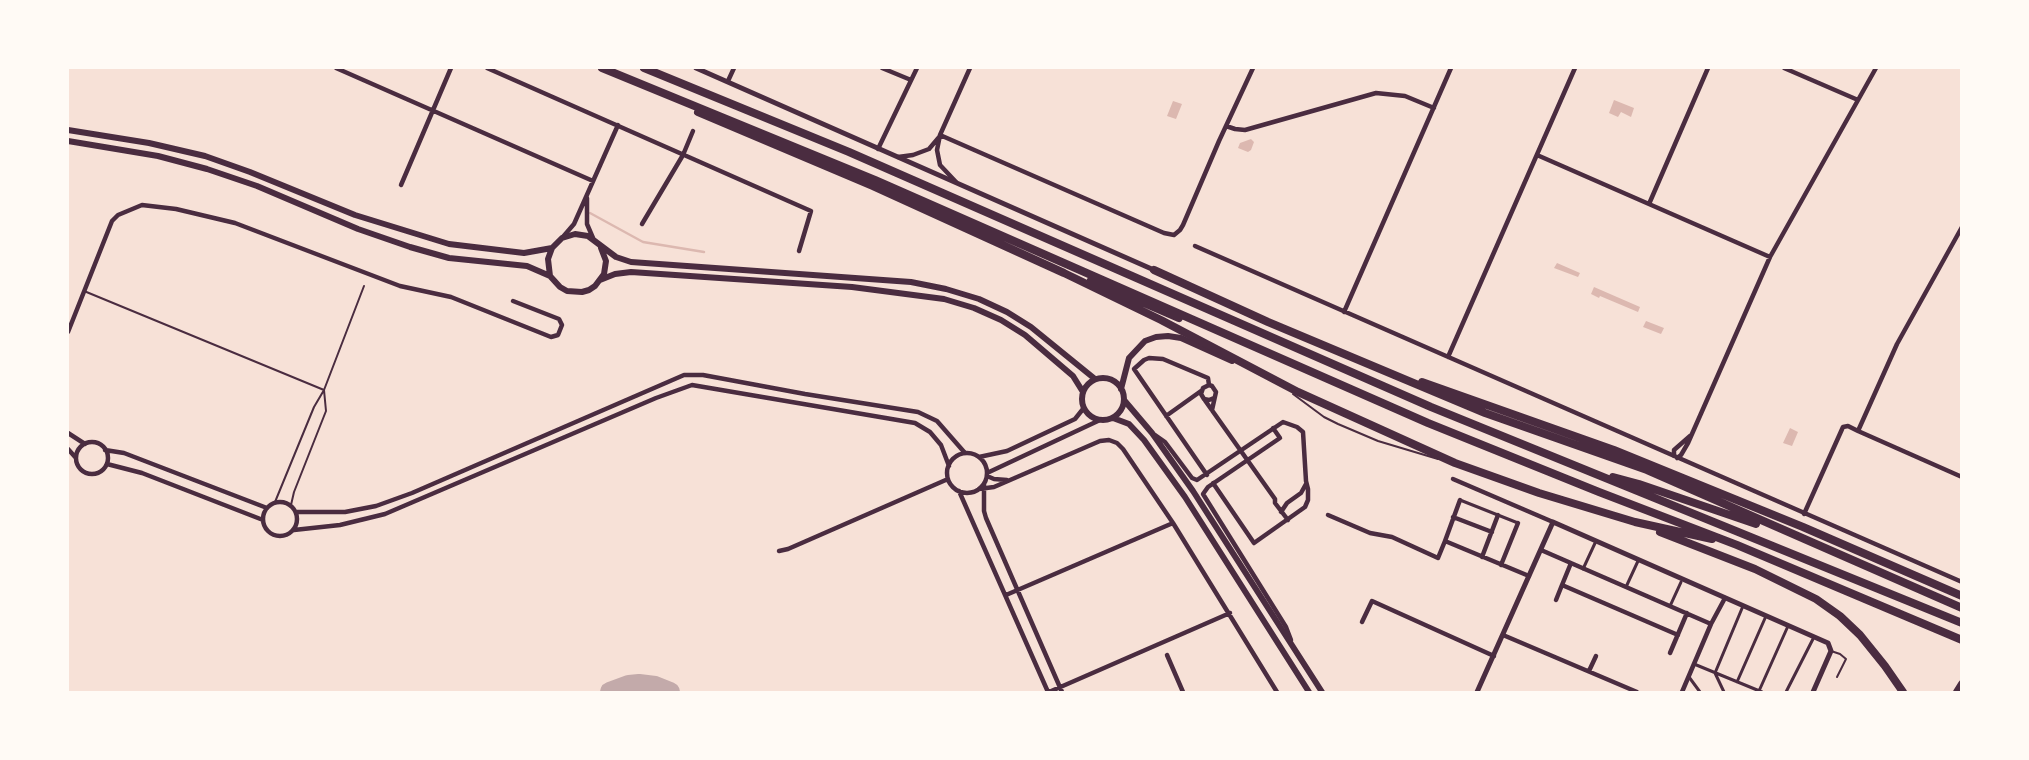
<!DOCTYPE html>
<html>
<head>
<meta charset="utf-8">
<style>
	body { margin:0 }
	#map { position:relative; width:2029px; height:760px; overflow:hidden; background:#f7e1d7; font-family:Arial,sans-serif }
	canvas { display:block }
	.frame { position:absolute; inset:0; border:69px solid #fffaf5; pointer-events:none }
</style>
</head>
<body>
<div id="map">
<canvas width="2029" height="760"></canvas>
<div class="frame"></div>
</div>
<script>
const context = document.querySelector('canvas').getContext('2d');
context.lineJoin = 'round';
function paint(path, color) { context.fillStyle = color; context.fill(path, 'evenodd'); }
const shape = rows => new Path2D(rows.map(r => 'M' + r).join(''));
function strokePath(path, color, width, dash) { context.strokeStyle = color; context.lineWidth = width; context.lineCap = dash ? 'butt' : 'round'; context.setLineDash(dash || []); context.stroke(path); }
const water = shape([
	[1614,100,1634,108,1631,117,1621,112,1618,117,1609,113],
	[1173,101,1182,104,1176,119,1167,116],
	[1251,139,1254,142,1251,150,1248,152,1238,148,1240,143],
	[1557,263,1580,273,1578,277,1554,268],
	[1594,287,1640,307,1638,312,1600,296,1599,298,1591,294],
	[1646,321,1664,328,1661,334,1643,327],
	[1790,428,1798,432,1792,446,1783,443]
]);
const stream = shape([
	[590,213,643,242,704,252]
]);
const taxiway = shape([
	[610,692,629,685,639,684,655,686,670,692]
]);
const service = shape([
	[84,291,324,390,364,286],
	[1293,394,1324,417,1338,424,1378,441,1438,459],
	[275,502,314,407,324,390,326,411,294,492,291,505],
	[1831,651,1840,654,1846,659,1837,677]
]);
const pedestrian = shape([
	[1460,500,1518,523],
	[1583,569,1596,541],
	[1626,587,1638,561],
	[1670,606,1681,582],
	[1694,664,1762,692],
	[1689,677,1700,692],
	[1737,682,1766,616],
	[1759,691,1788,626],
	[1724,692,1715,673,1743,606],
	[1786,692,1814,637]
]);
const minor = shape([
	[336,68,593,181],
	[487,68,811,211,799,251],
	[882,68,911,80],
	[1784,68,1858,100],
	[728,81,734,68],
	[1226,126,1235,129,1245,130,1376,93,1405,96,1434,108],
	[940,135,1164,233,1174,235,1180,230,1183,225,1219,141,1253,68],
	[878,149,917,68],
	[1537,155,1770,257],
	[898,157,913,155,929,149,940,136],
	[956,182,940,165,937,150,940,135,970,68],
	[401,185,451,68],
	[587,198,587,224,593,238],
	[1649,204,1708,68],
	[642,224,683,155,693,131],
	[562,238,574,224,618,125],
	[1195,246,1962,582],
	[1344,312,1451,68],
	[68,332,112,221,118,215,142,205,176,209,235,223,400,286,451,297,551,337,558,335,562,325,559,319,513,301],
	[1448,357,1575,68],
	[1204,399,1275,499,1275,503,1288,520],
	[1212,410,1216,392,1212,386,1209,385,1203,388,1201,394,1204,399,1209,400,1214,398],
	[1166,416,1201,391],
	[1273,428,1280,438,1208,487,1203,494,1286,627,1291,640],
	[1858,431,1962,477],
	[68,433,85,444],
	[1155,435,1165,442,1192,478,1197,480,1283,422,1297,427,1303,432,1306,481,1308,489,1308,500,1305,507,1254,543,1213,483],
	'76 458a16 16 0 1 1 32 0a16 16 0 1 1-32 0Z',
	[68,449,76,458],
	[105,450,124,453,267,508],
	'947 473a20 20 0 1 1 40 0a20 20 0 1 1-40 0Z',
	[1674,456,1674,450,1690,436],
	[979,457,1007,451,1075,419,1083,409],
	[1677,458,1681,455,1688,443,1770,257,1876,68],
	[107,464,142,473,263,520],
	[987,473,1100,420],
	[1207,475,1134,369,1144,360,1149,358,1163,359,1208,378,1209,385],
	[987,476,994,479,1007,480],
	[1453,479,1553,522],
	[984,484,984,511,986,518,1062,692],
	[979,489,994,487,1100,441,1109,440,1117,443,1123,449,1173,523,1277,692],
	[959,491,1048,692],
	'263 519a17 17 0 1 1 34 0a17 17 0 1 1-34 0Z',
	[296,512,345,512,376,506,412,493,684,375,703,375,805,394,918,412,937,421,965,453],
	[1281,512,1287,503,1301,493,1306,484],
	[1804,514,1843,427,1848,426,1858,431,1897,344,1962,227],
	[1328,515,1370,533,1392,537,1438,558,1445,541,1529,576],
	[1453,517,1492,532],
	[294,530,340,525,385,514,656,398,692,385,915,423,930,432,941,445,949,466],
	[1445,541,1460,500],
	[1541,550,1711,624],
	[779,551,788,549,948,479],
	[1482,557,1498,515],
	[1571,563,1562,585,1678,635],
	[1501,565,1518,523],
	[1006,595,1173,523],
	[1556,600,1562,585],
	[1362,622,1372,601,1494,656],
	[1503,635,1637,692],
	[1670,653,1687,613],
	[1167,655,1183,692],
	[1589,671,1596,656],
	[1049,692,1230,613],
	[1682,692,1711,624,1725,598]
]);
const tertiary = shape([
	[696,68,1154,270],
	[1477,692,1553,522,1828,643,1831,651,1813,692]
]);
const primary = shape([
	[68,130,149,143,205,156,250,172,355,215,449,244,524,253,552,248],
	[68,141,158,156,207,169,257,186,358,229,410,247,449,258,527,266,550,276],
	[601,248,606,261,604,274,595,286,589,290,582,292,567,291,560,287,550,276,548,259,552,248,562,238,575,234,588,236,616,257,631,262,911,282,946,289,979,299,1007,312,1031,327,1095,379],
	[600,280,615,274,631,272,852,287,944,299,974,308,1001,320,1025,335,1073,376,1083,392],
	'1082 399a21 21 0 1 1 42 0a21 21 0 1 1-42 0Z',
	[1121,389,1129,358,1145,341,1156,337,1168,336,1181,338,1232,361],
	[1124,400,1152,433,1193,491,1322,692],
	[1113,418,1129,424,1144,440,1185,497,1309,692]
]);
const motorway = shape([
	[602,68,875,180,1428,423,1599,492,1737,545,1962,640],
	[644,68,849,152,1431,407,1962,623],
	[698,112,873,186,1064,273,1161,320,1298,392,1455,463,1539,493,1635,522,1712,539],
	[1154,270,1268,322,1485,413,1647,470,1962,608],
	[1091,280,1179,318],
	[1422,382,1614,450,1803,527,1962,596],
	[1613,477,1639,484,1756,524],
	[1660,532,1755,569,1816,599,1840,616,1860,635,1885,666,1903,692],
	[1957,692,1962,684]
]);
paint(water, '#dcb8b0');
strokePath(stream, '#dcb8b0', 2.5);
strokePath(taxiway, '#c3aaaa', 20);
strokePath(service, '#4a2c40', 2);
strokePath(pedestrian, '#4a2c40', 3);
strokePath(minor, '#4a2c40', 4.5);
strokePath(tertiary, '#4a2c40', 5);
strokePath(primary, '#4a2c40', 6);
strokePath(motorway, '#4a2c40', 8);
</script>
</body>
</html>
